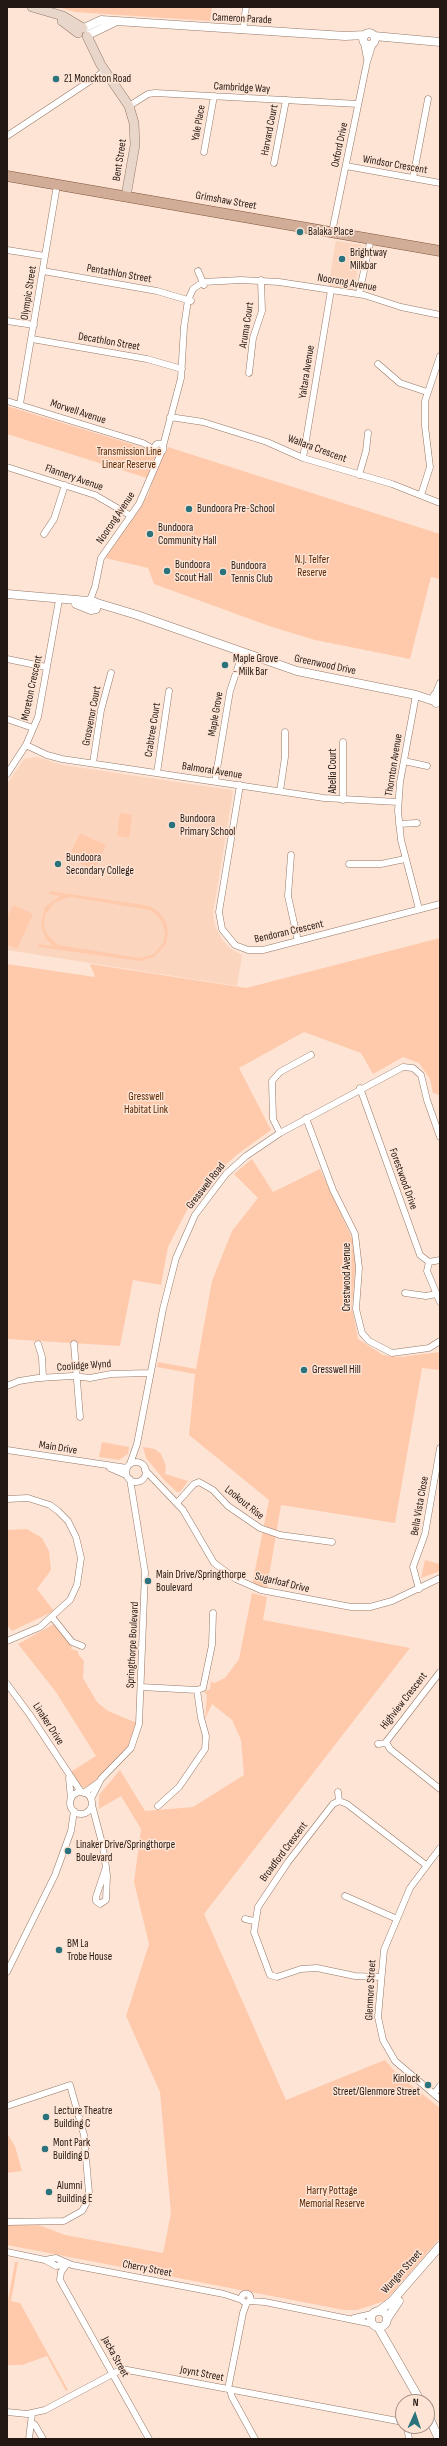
<!DOCTYPE html>
<html>
<head>
<meta charset="utf-8">
<style>
	body { margin:0 }
	#map { position:relative; width:447px; height:2446px; overflow:hidden; background:#fee4d5; font-family:"Sofia Sans Condensed",sans-serif }
	canvas { display:block }
	.frame { position:absolute; inset:0; border:8px solid #241812; pointer-events:none }
	.north { position:absolute; left:395px; top:2394px; width:40px; height:40px; box-sizing:border-box; background:#fee4d5; border:1px solid #a79287; border-radius:50%; rotate:3deg; font-size:11px; font-weight:700; line-height:16px; text-align:center; color:#241812 }
	.north::after { content:''; display:block; margin:auto; width:14px; height:18px; background:#2a727c; clip-path:polygon(50% 0,100% 100%,50% 72%,0 100%) }
</style>
</head>
<body>
<div id="map">
<canvas width="447" height="2446"></canvas>
<div class="frame"></div>
<div class="north">N</div>
</div>
<script>
const context = document.querySelector('canvas').getContext('2d');
context.lineJoin = 'round';
function paint(path, color) { context.fillStyle = color; context.fill(path, 'evenodd'); }
const shape = rows => new Path2D(rows.map(r => 'M' + r).join(''));
function strokePath(path, color, width, dash) { context.strokeStyle = color; context.lineWidth = width; context.lineCap = dash ? 'butt' : 'round'; context.setLineDash(dash || []); context.stroke(path); }
function drawText(font, color, halo, rows, align = 'center') {
  context.font = font + ' "Sofia Sans Condensed",sans-serif'; context.lineWidth = 3; context.setLineDash([]); context.textBaseline = 'middle'; context.strokeStyle = halo; context.fillStyle = color; for (const [text, x, y, turn = 0] of rows) {
    context.save(); context.translate(x, y); context.rotate((+turn || 0) * Math.PI / 180); context.textAlign = isNaN(turn) ? turn : align; if (halo) context.strokeText(text, 0, 0); context.fillText(text, 0, 0); context.restore();
  }
}
const built = shape([
	[336,241,362,245,354,292,328,287],
	[37,757,63,765,231,790,233,792,213,914,215,926,223,941,231,949,242,955,237,986,7,950,7,784,24,759]
]);
const green = shape([
	[58,7,212,7,210,21,75,12],
	[7,406,151,450,156,457,147,478,7,434],
	[168,447,440,534,440,579,431,577,410,659,315,640,272,627,154,584,148,568,105,558,148,495,161,455,166,453],
	[120,813,132,815,129,838,117,836],
	[80,833,106,845,94,870,68,858],
	[50,891,150,906,159,912,166,922,168,932,166,944,154,957,140,961,38,947,39,944,52,946,44,935,41,923,45,907,60,896,49,894],
	[70,897,150,910,158,916,163,924,165,934,163,943,154,954,140,958,58,945,47,934,44,925,45,915,55,902],
	[13,905,33,914,17,949,7,944,7,918],
	[440,938,440,1095,433,1093,430,1079,419,1063,403,1057,373,1074,361,1053,304,1032,239,1068,271,1130,239,1153,210,1178,187,1210,168,1247,161,1285,133,1280,120,1346,7,1339,7,964,95,977,90,964,246,988],
	[252,1159,273,1192,320,1169,353,1240,356,1258,352,1307,358,1339,383,1355,400,1357,440,1352,440,1370,422,1368,395,1523,281,1505,267,1588,252,1585,269,1500,189,1435,195,1374,157,1367,158,1362,196,1369,212,1281,232,1231,258,1198,234,1174],
	[102,1442,129,1447,128,1454,119,1460,99,1457],
	[143,1447,155,1449,161,1454,166,1466,165,1474,188,1481,180,1492,177,1492,165,1481,146,1458],
	[27,1529,42,1538,49,1551,51,1570,37,1589,54,1611,12,1631,7,1625,7,1530],
	[425,1560,440,1564,440,1571,421,1578],
	[252,1593,267,1597,263,1620,410,1648,204,1914,286,2100,385,2060,397,2074,440,2108,440,2238,385,2301,357,2310,344,2310,7,2245,7,2224,39,2225,65,2235,163,2253,171,2213,160,2092,126,2016,149,1944,134,1882,141,1829,121,1796,99,1809,99,1795,120,1770,145,1811,193,1807,244,1775,241,1740,232,1720,212,1704,205,1719,207,1695,204,1692,210,1689,211,1681,214,1683,225,1678,239,1659],
	[54,1624,72,1644,71,1649,78,1651,78,1654,84,1661,83,1678,97,1702,108,1711,137,1723,128,1748,95,1783,85,1788,80,1786,69,1773,96,1756,56,1692,18,1644],
	[7,2133,15,2146,22,2171,7,2173],
	[15,2262,18,2262,11,2301,20,2303,68,2390,66,2391,47,2356,22,2365,7,2365,7,2306]
]);
const minor = shape([
	[243,30,246,7],
	[364,43,367,59],
	[129,106,148,94,155,93,358,104],
	[7,136,105,71],
	[204,152,214,96],
	[274,163,286,100],
	[346,166,440,183],
	[413,178,428,99],
	[332,232,367,62,373,43],
	[7,250,45,256],
	[43,271,157,291,191,301],
	[198,271,204,285],
	[359,294,371,238],
	[7,321,34,325],
	[32,339,147,359,182,369],
	[378,364,400,383,427,392],
	[249,373,253,338,262,311,261,280],
	[7,401,143,443,155,450],
	[20,404,57,185],
	[170,417,203,422,267,442,303,458,392,484,440,503],
	'154.5 448a4.5 4.5 0 1 1 9 0a4.5 4.5 0 1 1-9 0Z',
	[163,446,181,378,184,327,188,300,193,289,203,282,241,280,279,282,364,295,401,307,440,315],
	[303,458,331,290],
	[7,467,95,495,131,516],
	[359,475,366,451,368,433],
	[421,495,430,467,425,426,425,401,440,356],
	[44,534,54,519,65,485],
	[90,600,95,587,101,558,139,504,161,453],
	[7,659,46,667],
	[416,695,400,782,398,811,401,840,419,909],
	[435,695,440,683],
	[7,719,33,728],
	[26,745,47,755,62,759,324,798,398,802],
	[404,761,427,766],
	[93,763,101,710,111,673],
	[157,773,169,691],
	[7,774,26,745,38,717,59,600],
	[215,781,230,691,243,652],
	[240,785,219,912,222,929,235,945,248,950,263,950,440,904],
	[280,791,285,757,285,732],
	[343,800,343,742],
	[399,824,417,823],
	[291,855,288,896,298,941],
	[349,864,381,864,405,859],
	[360,1088,420,1255,429,1262,440,1260],
	[306,1118,333,1190,355,1234,359,1268,356,1309,362,1333,369,1341,392,1353,429,1348,440,1341],
	[280,1133,273,1119,272,1081,280,1072,311,1055],
	[429,1262,427,1271,440,1302],
	[405,1293,426,1296,436,1294],
	[38,1344,42,1357,43,1378],
	[74,1344,80,1417],
	[7,1386,19,1381,38,1378,73,1376,90,1378,111,1374,150,1373],
	[7,1450,127,1468],
	'126 1472a10 10 0 1 1 20 0a10 10 0 1 1-20 0Z',
	[130,1464,137,1444,163,1309,176,1258,195,1215,226,1174,246,1156,280,1133,403,1067,413,1068,421,1075,427,1100,440,1137],
	[110,1468,126,1475],
	[145,1470,183,1510,214,1563,236,1579,261,1590,351,1607,370,1607,392,1601,440,1578],
	[7,1499,28,1498,50,1505,58,1511,68,1521,76,1537,81,1558,77,1585,70,1600,40,1627,7,1641],
	[177,1503,194,1484,199,1482,213,1490,228,1506,260,1528,280,1535,332,1542],
	[419,1589,413,1567,425,1534,440,1448],
	[52,1617,72,1642,82,1646],
	[440,1672,386,1742,390,1749,440,1789],
	[7,1684,30,1715,81,1792],
	[141,1687,197,1690,203,1688,212,1645,213,1613],
	[378,1744,386,1743],
	[69,1778,71,1799],
	[338,1792,339,1801],
	'70 1803a11 11 0 1 1 22 0a11 11 0 1 1-22 0Z',
	[84,1793,99,1782],
	[91,1799,101,1779,131,1748,139,1724,145,1572,130,1479],
	[92,1805,103,1847,104,1856,106,1867,107,1876,106,1900,100,1904,96,1901,96,1897,106,1867],
	[158,1806,179,1787,205,1749,206,1736,201,1718,197,1690],
	[440,1848,410,1888,384,1950,378,2017,383,2040,395,2061,440,2099],
	[345,1896,397,1919],
	[245,1919,254,1921],
	[7,1972,55,1875,71,1831,74,1811],
	[380,1977,355,1976,317,1968,301,1969,277,1977,270,1975,254,1932,258,1907,288,1862,333,1804,339,1801,347,1804,426,1865],
	[434,2094,440,2086],
	[7,2106,70,2085,84,2135,89,2193,87,2202,82,2211,64,2221,7,2222],
	[7,2252,45,2260,56,2266,67,2264],
	[45,2260,56,2258,72,2265,224,2294,242,2300],
	[67,2264,61,2272,60,2280,149,2439],
	'241.5 2298a4.5 4.5 0 1 1 9 0a4.5 4.5 0 1 1-9 0Z',
	[249,2301,265,2302,373,2324],
	[354,2318,372,2314],
	[228,2389,243,2313,247,2302],
	[230,2390,232,2397,255,2439],
	[7,2412,27,2414,45,2410,122,2369,403,2422],
	[32,2423,35,2425,43,2439],
	[407,2426,409,2439],
	[29,2439,32,2414]
]);
const tertiary = shape([
	[84,28,101,20,345,36,365,35],
	'363 39a6 6 0 1 1 12 0a6 6 0 1 1-12 0Z',
	[88,35,113,23],
	[374,36,440,42],
	[7,594,88,601],
	[97,603,137,615,297,671,416,695,434,701],
	[76,604,91,610,96,609,97,603,90,600,87,608],
	[440,695,435,695,433,699,436,703,440,702],
	[379,2311,392,2301,440,2246],
	'371 2319a8 8 0 1 1 16 0a8 8 0 1 1-16 0Z',
	[387,2319,399,2301],
	[378,2327,421,2402],
	[427,2413,439,2439]
]);
const secondary = shape([
	[32,7,63,16,83,28],
	[62,21,78,33],
	[87,36,101,65,129,106,134,123,135,145,126,196]
]);
const primary = shape([
	[7,176,440,251]
]);
const markers = [
	[56,79,4,"#2a727c"],
	[300,232,4,"#2a727c"],
	[342,259,4,"#2a727c"],
	[189,509,4,"#2a727c"],
	[150,534,4,"#2a727c"],
	[167,571,4,"#2a727c"],
	[223,572,4,"#2a727c"],
	[225,665,4,"#2a727c"],
	[172,825,4,"#2a727c"],
	[58,864,4,"#2a727c"],
	[304,1370,4,"#2a727c"],
	[148,1581,4,"#2a727c"],
	[68,1851,4,"#2a727c"],
	[59,1950,4,"#2a727c"],
	[428,2085,4,"#2a727c"],
	[46,2117,4,"#2a727c"],
	[45,2149,4,"#2a727c"],
	[49,2192,4,"#2a727c"]
];
const streetNames = [
	["Cameron Parade",242,19,3],
	["Cambridge Way",242,88,3],
	["Yale Place",199,123,-80],
	["Harvard Court",270,130,-79],
	["Oxford Drive",340,145,-78],
	["Bent Street",120,160,-81],
	["Windsor Crescent",395,165,10],
	["Grimshaw Street",226,201,10],
	["Pentathlon Street",119,274,10],
	["Noorong Avenue",347,283,10],
	["Olympic Street",29,293,-81],
	["Aruma Court",247,325,-81],
	["Decathlon Street",109,342,10],
	["Yaltara Avenue",307,372,-81],
	["Morwell Avenue",78,412,18],
	["Wallara Crescent",317,449,20],
	["Flannery Avenue",74,478,19],
	["Noorong Avenue",116,518,-56],
	["Greenwood Drive",325,665,12],
	["Moreton Crescent",32,688,-78],
	["Maple Grove",216,714,-80],
	["Grosvenor Court",92,716,-79],
	["Crabtree Court",153,730,-81],
	["Thornton Avenue",394,765,-81],
	["Balmoral Avenue",212,771,9],
	["Abelia Court",333,771,-90],
	["Bendoran Crescent",289,932,-13],
	["Forestwood Drive",403,1179,70],
	["Gresswell Road",206,1186,-52],
	["Crestwood Avenue",347,1277,-90],
	["Coolidge Wynd",84,1366,-4],
	["Main Drive",58,1448,9],
	["Lookout Rise",244,1503,39],
	["Bella Vista Close",420,1506,-80],
	["Sugarloaf Drive",282,1583,14],
	["Springthorpe Boulevard",133,1645,-87],
	["Highview Crescent",404,1701,-52],
	["Linaker Drive",48,1724,57],
	["Broadford Crescent",284,1852,-53],
	["Glenmore Street",371,1990,-87],
	["Cherry Street",147,2269,11],
	["Wungan Street",402,2272,-48],
	["Jacka Street",115,2357,61],
	["Joynt Street",202,2374,11]
];
const poiNames = [
	["21 Monckton Road",64,79],
	["Balaka Place",308,232],
	["Brightway",350,253],
	["Milkbar",350,266],
	["Bundoora Pre-School",197,509],
	["Bundoora",158,528],
	["Community Hall",158,541],
	["Bundoora",175,565],
	["Scout Hall",175,578],
	["Bundoora",231,566],
	["Tennis Club",231,579],
	["Maple Grove",233,659],
	["- Milk Bar",233,672],
	["Bundoora",180,819],
	["Primary School",180,832],
	["Bundoora",66,858],
	["Secondary College",66,871],
	["Gresswell Hill",312,1370],
	["Main Drive/Springthorpe",156,1575],
	["Boulevard",156,1588],
	["Linaker Drive/Springthorpe",76,1845],
	["Boulevard",76,1858],
	["BM La",67,1944],
	["Trobe House",67,1957],
	["Kinlock",420,2079,"right"],
	["Street/Glenmore Street",420,2092,"right"],
	["Lecture Theatre",54,2111],
	["Building C",54,2124],
	["Mont Park",53,2143],
	["Building D",53,2156],
	["Alumni",57,2186],
	["Building E",57,2199]
];
const parkNames = [
	["Transmission Line",129,452],
	["Linear Reserve",129,465],
	["N.J. Telfer",312,560],
	["Reserve",312,573],
	["Gresswell",146,1097],
	["Habitat Link",146,1110],
	["Harry Pottage",332,2191],
	["Memorial Reserve",332,2204]
];
paint(built, '#fcd5bf');
paint(green, '#ffcaac');
strokePath(minor, '#947867', 7);
strokePath(tertiary, '#947867', 9);
strokePath(secondary, '#947867', 10);
strokePath(primary, '#81563c', 11);
strokePath(minor, '#fff', 6);
strokePath(tertiary, '#fff', 8);
strokePath(secondary, '#e8d6cb', 9);
strokePath(primary, '#d1ad98', 10);
for (const [x, y, r, color] of markers) { const dot = new Path2D(); dot.arc(x, y, r, 0, 2 * Math.PI); context.fillStyle = color; context.fill(dot); strokePath(dot, '#fee4d5', 1.5); }
drawText('11px', '#241812', '#fee4d5', streetNames);
drawText('11px', '#241812', '#fee4d5', poiNames, 'left');
drawText('11px', '#5a2700', '#fee4d5', parkNames);
</script>
</body>
</html>
